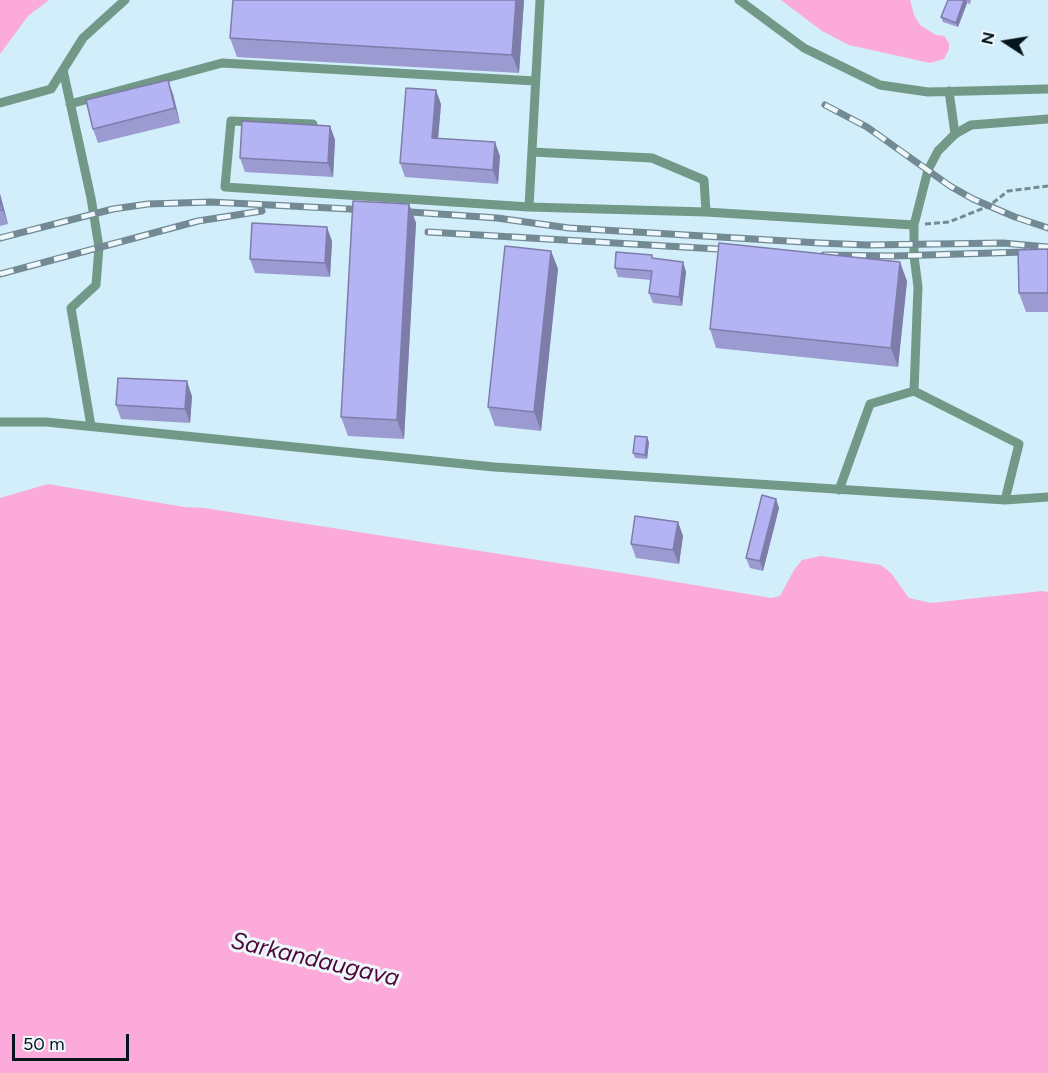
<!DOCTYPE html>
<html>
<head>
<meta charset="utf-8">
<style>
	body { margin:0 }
	#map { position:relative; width:1048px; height:1073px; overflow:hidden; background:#d1eefa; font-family:Figtree,sans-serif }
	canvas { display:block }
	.north { position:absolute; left:976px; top:12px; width:60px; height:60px; -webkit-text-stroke:4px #eef8fc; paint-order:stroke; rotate:282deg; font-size:16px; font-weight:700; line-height:24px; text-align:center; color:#04151c }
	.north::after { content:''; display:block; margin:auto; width:21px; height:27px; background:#04151c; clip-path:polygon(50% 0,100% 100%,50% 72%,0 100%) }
	.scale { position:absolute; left:12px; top:1034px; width:117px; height:27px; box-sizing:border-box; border:3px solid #04151c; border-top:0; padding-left:8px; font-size:18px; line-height:21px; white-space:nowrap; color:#04151c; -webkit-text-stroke:4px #eef8fc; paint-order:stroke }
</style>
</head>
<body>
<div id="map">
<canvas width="1048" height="1073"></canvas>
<div class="north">N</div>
<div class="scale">50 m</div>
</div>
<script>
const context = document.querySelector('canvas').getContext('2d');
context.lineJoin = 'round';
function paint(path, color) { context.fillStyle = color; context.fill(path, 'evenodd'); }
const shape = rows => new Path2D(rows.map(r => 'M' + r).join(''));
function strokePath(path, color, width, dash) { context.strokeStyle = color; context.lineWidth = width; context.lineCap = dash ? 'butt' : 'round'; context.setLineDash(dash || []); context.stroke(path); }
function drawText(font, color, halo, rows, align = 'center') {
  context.font = font + ' Figtree,sans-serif'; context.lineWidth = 6; context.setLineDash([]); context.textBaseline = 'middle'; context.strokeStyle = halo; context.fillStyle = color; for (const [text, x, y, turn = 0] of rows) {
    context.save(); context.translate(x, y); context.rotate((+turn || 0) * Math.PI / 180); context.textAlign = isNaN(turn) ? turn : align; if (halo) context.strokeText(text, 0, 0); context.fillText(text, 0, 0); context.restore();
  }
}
const water = shape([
	[0,0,49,0,28,16,0,54],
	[781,0,910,0,914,15,920,25,936,35,944,36,949,43,949,49,944,59,930,63,849,45,822,31],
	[48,484,184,507,204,508,641,576,771,598,780,596,794,570,802,560,821,556,881,565,891,573,909,598,931,603,1042,591,1048,592,1048,1073,0,1073,0,498]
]);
const path = shape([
	[925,224,949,222,989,206,1008,191,1048,186]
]);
const service = shape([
	[739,0,804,48,880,85,928,92,1048,89],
	[63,70,91,198,99,247,96,285,71,308,91,426],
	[949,91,955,134],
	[0,103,51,89,83,38,125,0],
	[70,104,222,63,535,81],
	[313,124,231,121,225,187,529,207,706,212,914,225],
	[532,152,652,158,704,180,706,212],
	[529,207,540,0],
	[914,391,918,287,914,256,914,225,928,170,938,151,955,134,971,125,1048,119],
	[0,422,46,422,494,467,1005,500,1048,497],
	[839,490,870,404,914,391,1019,444,1005,500]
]);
const rail = shape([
	[825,105,867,127,950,186,973,199,1015,217,1048,228],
	[396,211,497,218,569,228,820,243,867,245,1003,243,1048,247],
	[428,232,734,250],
	[0,238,113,209,148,204,211,202,369,210],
	[824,255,894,256,1025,252],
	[0,274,198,221,262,211]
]);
const wall = shape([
	[233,0,524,0,519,73,237,57,230,38],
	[948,0,971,0,970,4,967,3,958,27,943,22,941,17],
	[173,94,180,123,98,143,93,129],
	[441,104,438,138,500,156,498,184,405,177,400,163],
	[330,126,335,140,333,177,245,172,240,158],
	[0,194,8,224,0,226],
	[409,204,416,223,404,439,348,436,341,417],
	[332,241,330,277,255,273,250,259],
	[1048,249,1048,312,1026,312,1019,293],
	[551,251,558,269,541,431,495,426,488,407],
	[654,259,683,262,686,272,682,306,653,303,649,293,651,280,618,277,615,268],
	[907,281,898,367,716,348,710,329],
	[192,396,190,423,121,419,116,405],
	[649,442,647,459,635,458,633,453],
	[776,499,779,508,763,571,750,568,746,558],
	[678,522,683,536,679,564,636,558,631,544]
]);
const shadedWall = shape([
	[516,0,524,0,519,73,512,55],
	[964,0,966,0,967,3,958,27,956,23],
	[168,80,173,94,180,123,175,108],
	[436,90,441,104,437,152,432,138],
	[330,126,335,140,333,177,328,163],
	[495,142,500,156,498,184,493,170],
	[0,194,8,224,3,210,0,198],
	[409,204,416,223,404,439,397,420],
	[327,227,332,241,330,277,325,263],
	[551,251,558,269,541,431,534,412],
	[683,262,686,272,682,306,679,297],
	[900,262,907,281,898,367,891,348],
	[187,381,192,396,190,423,185,409],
	[647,437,649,442,647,459,645,455],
	[776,499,779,508,763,571,760,561],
	[678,522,683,536,679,564,673,550]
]);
const building = shape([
	[233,0,516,0,512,55,230,38,233,0],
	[948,0,964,0,956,23,941,17,948,0],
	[168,80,175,108,93,129,86,100,168,80],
	[406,88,436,90,432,138,495,142,493,170,400,163,406,88],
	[242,121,330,126,328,163,240,158,242,121],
	[0,198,3,210,0,210,0,198],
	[353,201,409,204,397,420,341,417,353,201],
	[252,223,327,227,325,263,250,259,252,223],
	[719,243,900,262,891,348,710,329,719,243],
	[505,246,551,251,534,412,488,407,505,246],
	[1048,249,1048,293,1019,293,1018,250,1048,249],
	[616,252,652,255,652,258,683,262,679,297,649,293,652,271,615,268,616,252],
	[118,378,187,381,185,409,116,405,118,378],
	[635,436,647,437,645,455,633,453,635,436],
	[762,495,776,499,760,561,746,558,762,495],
	[635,516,678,522,673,550,631,544,635,516]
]);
const waterNames = [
	["Sarkandaugava",315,960,13]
];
paint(water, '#fcaad9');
strokePath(path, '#738a94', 3, [6, 3]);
strokePath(service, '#729987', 9);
strokePath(rail, '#738a94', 7);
strokePath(rail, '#eef8fc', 4.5, [14]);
paint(wall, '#9b9ad1');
paint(shadedWall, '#7e7daa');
paint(building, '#b4b3f3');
strokePath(building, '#7e7daa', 1.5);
drawText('italic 24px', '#4f0839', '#eef8fc', waterNames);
</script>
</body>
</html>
